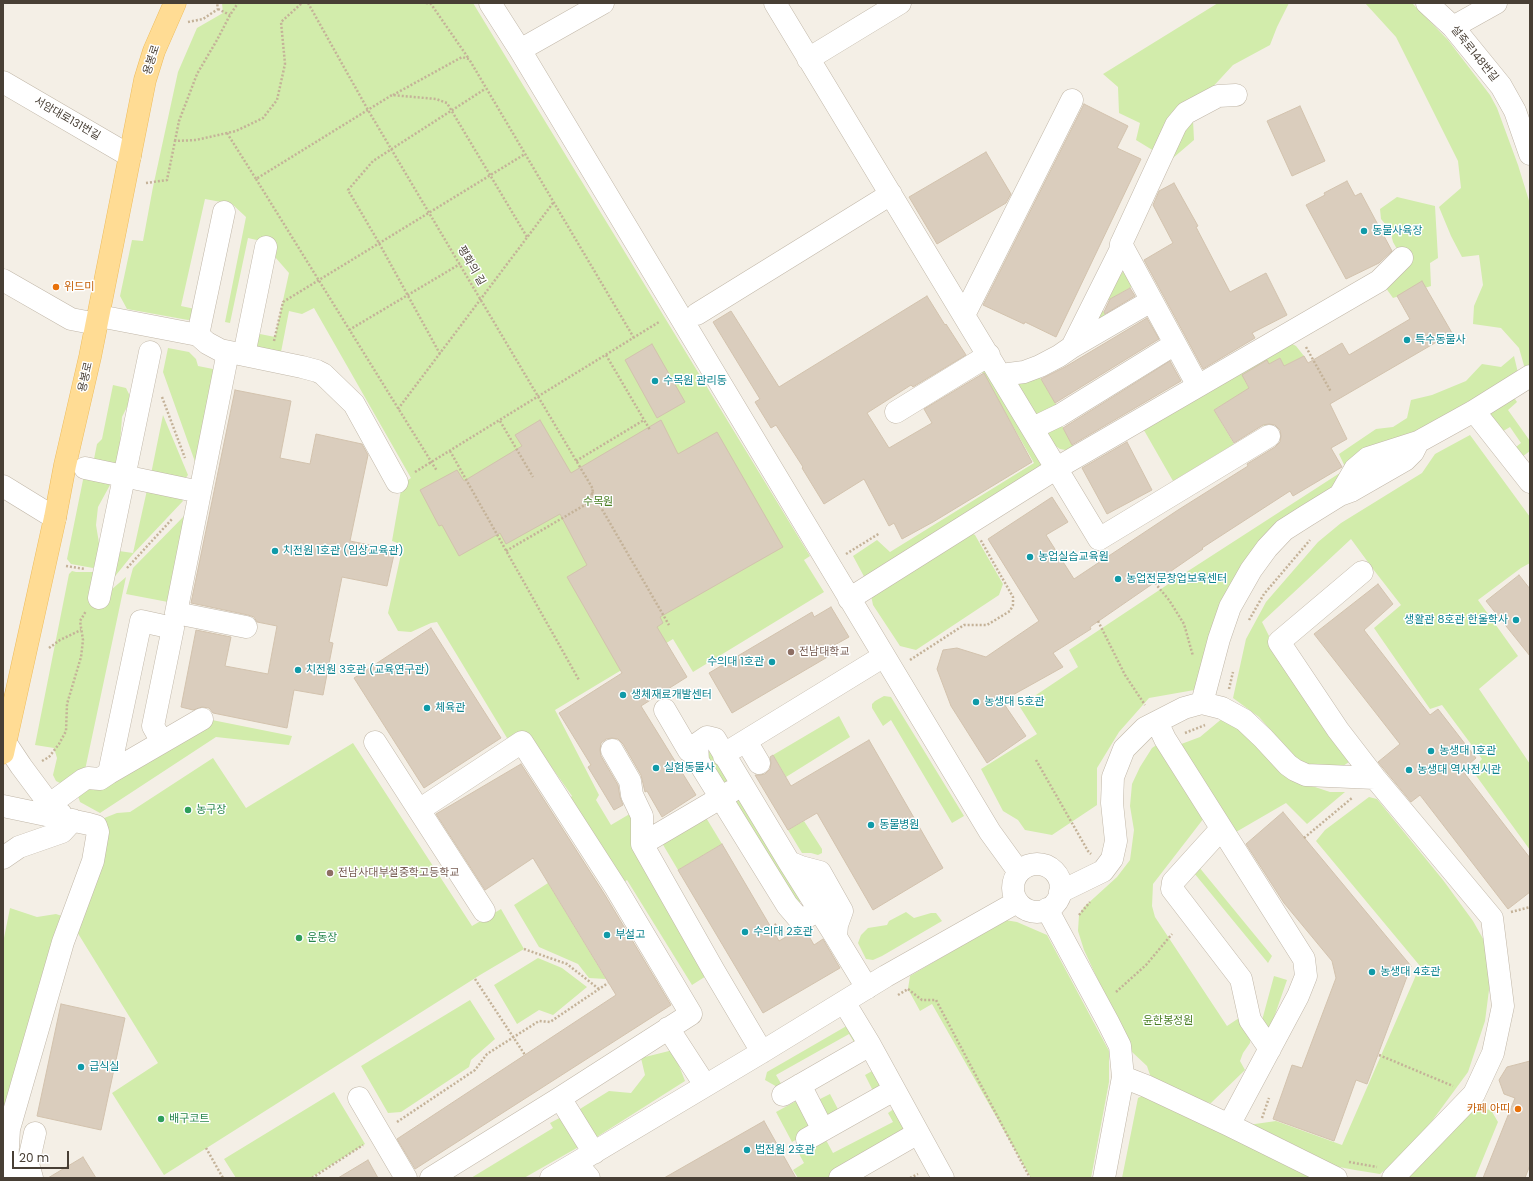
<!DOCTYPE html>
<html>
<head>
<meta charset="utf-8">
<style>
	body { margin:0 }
	#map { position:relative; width:1533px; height:1181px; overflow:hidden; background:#f4efe6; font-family:Poppins,sans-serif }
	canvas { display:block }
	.frame { position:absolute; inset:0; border:4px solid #483f35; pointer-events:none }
	.scale { position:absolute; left:12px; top:1151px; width:57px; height:18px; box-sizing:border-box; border:2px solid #483f35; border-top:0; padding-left:5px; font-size:12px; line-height:14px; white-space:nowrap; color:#483f35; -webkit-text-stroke:3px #fff; paint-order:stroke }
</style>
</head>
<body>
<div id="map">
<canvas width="1533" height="1181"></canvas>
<div class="frame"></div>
<div class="scale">20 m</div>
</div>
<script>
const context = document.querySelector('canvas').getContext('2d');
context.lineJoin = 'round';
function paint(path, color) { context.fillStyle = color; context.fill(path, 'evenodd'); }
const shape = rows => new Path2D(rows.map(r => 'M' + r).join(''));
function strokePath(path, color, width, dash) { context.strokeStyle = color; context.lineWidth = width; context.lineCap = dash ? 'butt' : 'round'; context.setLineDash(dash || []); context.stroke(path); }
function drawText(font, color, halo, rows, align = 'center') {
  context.font = font + ' Poppins,"Noto Sans KR",sans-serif'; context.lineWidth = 3; context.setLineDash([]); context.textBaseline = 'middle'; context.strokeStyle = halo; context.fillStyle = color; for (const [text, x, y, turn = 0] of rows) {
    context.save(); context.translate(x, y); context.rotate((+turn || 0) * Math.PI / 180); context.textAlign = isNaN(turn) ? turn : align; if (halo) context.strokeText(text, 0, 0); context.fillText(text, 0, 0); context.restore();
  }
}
const green = shape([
	[222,3,473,3,810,556,804,560,824,592,693,672,673,639,555,710,599,795,596,800,611,825,633,812,714,971,692,985,627,880,616,888,563,805,572,796,531,738,510,743,437,622,431,623,411,632,398,631,388,613,403,545,392,541,402,484,411,478,314,308,302,314,289,311,281,352,253,347,254,337,260,334,275,337,289,273,261,241,248,238,230,323,225,322,246,217,232,204,205,199,181,306,195,309,193,319,188,320,127,309,120,296,132,240,143,241,153,187,178,72,197,28,223,13],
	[1218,3,1289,3,1277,27,1270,45,1233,65,1209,91,1193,120,1194,140,1173,158,1154,151,1136,140,1140,123,1119,113,1118,87,1103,74],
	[1365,3,1412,3,1448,40,1490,95,1497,108,1518,165,1530,204,1530,367,1525,369,1519,348,1501,328,1473,324,1474,306,1483,285,1479,255,1462,257,1451,236,1439,207,1461,188,1458,161,1396,37],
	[1397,197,1435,206,1438,258,1430,263,1431,286,1393,298,1383,284,1406,265,1393,242,1390,230,1381,219,1380,209],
	[1124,270,1135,285,1100,305,1109,321,1084,336,1100,305],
	[1285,340,1296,346,1304,356,1284,366,1280,358,1244,379,1268,423,1264,426,1244,392,1214,410,1234,444,1173,481,1141,425],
	[168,348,189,352,196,359,198,366,218,370,199,473,163,372],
	[1514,356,1519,377,1350,474,1277,530,1200,689,1149,698,1119,732,1097,768,1097,805,1052,835,1025,830,1018,820,1003,811,981,769,1037,734,1018,704,1030,699,1078,667,1069,650,1185,573,1346,469,1339,454,1376,429,1393,427,1407,418,1411,400,1432,395,1466,381,1482,364,1501,367],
	[985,361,1041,457,1042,468,867,582,853,556,877,540,890,552,1034,463,978,365],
	[1038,374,1059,409,1037,421,1017,387,1018,378],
	[113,385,126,388,129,394,130,401,122,417,119,457,112,468,93,464,97,444,102,439],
	[1513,396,1517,402,1508,410,1530,441,1530,451,1519,459,1512,450,1521,443,1510,427,1500,433,1487,415],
	[163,415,188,475,184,480,151,474],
	[1058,419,1077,452,1060,449,1051,443,1045,426],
	[1470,435,1530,517,1530,563,1521,568,1478,600,1518,656,1479,689,1530,764,1530,850,1472,770,1482,759,1442,705,1430,709,1374,628,1401,605,1373,569,1351,539,1262,622,1272,642,1352,760,1340,768,1303,766,1259,717,1233,698,1246,639,1266,602,1318,542,1341,523,1422,473,1435,454],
	[84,475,108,478,110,485,98,507,96,525,101,555,98,564,93,568,71,564,67,559],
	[147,490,180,496,183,501,133,554,112,580,119,551,133,553],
	[189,511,168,602,126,594,133,568],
	[970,532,975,535,1003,584,999,595,916,650,900,646,873,605,871,595],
	[72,571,76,572,97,572,111,590,126,577,85,770,64,785,56,781,53,775,57,758,54,748,35,745,69,574],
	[884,696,891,697,964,816,952,823,891,720,883,726,872,708,872,704,875,701],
	[839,716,850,737,786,777,773,755],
	[1224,717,1239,724,1291,779,1330,792,1345,792,1307,824,1286,803,1236,832,1176,746,1200,737],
	[212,720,292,736,289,745,216,737,100,813,80,802,77,793,88,787,100,790],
	[707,742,736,782,722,791,702,757],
	[1161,742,1204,818,1153,884,1152,906,1155,917,1227,1026,1239,1018,1251,1034,1250,1043,1243,1053,1240,1061,1245,1070,1211,1103,1197,1101,1168,1090,1150,1075,1147,1066,1131,1051,1084,950,1078,931,1079,915,1084,907,1117,877,1130,860,1134,830,1130,806,1132,784,1140,767,1152,748],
	[353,743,472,926,501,909,524,949,480,975,164,1175,112,1093,158,1063,74,927,89,824,117,813,130,812,213,758,246,808],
	[743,793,806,898,794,906,731,801],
	[1369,797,1377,799,1443,880,1473,921,1486,944,1490,982,1485,1021,1468,1072,1432,1121,1401,1156,1380,1174,1355,1170,1329,1165,1248,1125,1276,1121,1342,1145,1420,966,1316,841,1325,830],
	[705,816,722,844,678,870,662,843],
	[804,821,822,849,822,853,818,855,811,853,802,853,788,830],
	[1199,867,1272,956,1268,963,1194,873],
	[548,883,606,979,589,978,578,964,539,947,514,905],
	[10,908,37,917,56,914,71,919,3,1178,3,943],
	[906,912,914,918,931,913,936,913,942,921,882,956,873,960,866,959,858,943,861,935,868,928,887,925,889,921],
	[1005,920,1017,922,1047,935,1109,1051,1109,1082,1091,1178,1031,1178,932,1004,920,1011,908,989,910,976],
	[538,958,562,968,587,987,553,1015,539,1010,517,1024,494,985],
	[1274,976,1287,980,1270,1029,1261,1024],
	[470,1000,495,1039,471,1060,469,1067,401,1112,388,1113,361,1066],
	[850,1024,857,1047,849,1034,776,1075,783,1087,779,1088,765,1080,767,1072],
	[673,1050,685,1081,592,1140,575,1112,609,1091,631,1093,645,1075,641,1058],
	[874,1070,891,1089,875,1095,865,1075],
	[334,1092,365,1144,310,1178,236,1178,224,1159],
	[1149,1092,1319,1178,1122,1178,1138,1098],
	[830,1094,840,1113,827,1120,816,1101],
	[800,1099,816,1129,792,1142,776,1112],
	[898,1106,912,1132,830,1178,798,1178,793,1170,804,1163,797,1150,814,1140,826,1140,833,1153,893,1122,888,1113],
	[1479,1108,1491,1110,1498,1122,1475,1178,1401,1178,1466,1112],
	[565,1115,582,1145,524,1178,471,1178,553,1128,550,1123]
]);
const building = shape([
	[1084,104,1128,126,1117,148,1141,159,1056,337,1025,322,1024,324,983,305,1084,104],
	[1300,106,1325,161,1292,176,1267,121,1300,106],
	[986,152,1011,194,1006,203,937,244,909,197,986,152],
	[1347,181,1355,196,1361,193,1392,251,1379,263,1346,279,1306,205,1325,195,1324,193,1347,181],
	[1174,183,1198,226,1196,227,1230,292,1266,273,1287,315,1252,333,1255,338,1203,369,1144,260,1173,243,1153,205,1159,191,1174,183],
	[1422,281,1452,333,1330,404,1347,439,1331,448,1342,467,1293,496,1290,491,1202,548,1203,549,1090,627,1091,629,1053,653,1063,667,1002,701,1026,736,987,763,951,706,937,669,943,650,957,648,986,657,1039,621,988,539,1052,497,1068,522,1046,535,1074,579,1178,510,1248,466,1247,464,1275,447,1280,442,1281,436,1280,430,1275,425,1269,424,1263,425,1234,443,1214,410,1249,388,1242,375,1267,360,1269,364,1280,358,1284,366,1304,356,1308,363,1342,343,1349,355,1410,319,1397,296,1422,281],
	[1130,288,1135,296,1105,314,1104,312,1110,299,1130,288],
	[927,296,945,325,946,324,966,355,913,387,911,385,867,413,889,448,932,423,924,409,984,373,1032,462,933,522,902,539,894,523,889,526,864,479,824,504,802,468,803,467,776,425,771,428,755,402,760,399,713,322,731,311,779,387,927,296],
	[1147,318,1159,339,1055,403,1041,379,1065,367,1147,318],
	[652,344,685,402,657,418,625,360,652,344],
	[1170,361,1181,381,1072,445,1063,428,1170,361],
	[235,390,291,401,280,458,310,464,316,434,362,444,368,455,350,541,395,550,387,586,342,577,329,642,333,643,323,695,294,690,287,728,213,713,209,708,202,707,193,710,181,707,196,630,231,637,225,666,268,674,277,626,257,622,254,617,248,615,191,603,235,390],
	[540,420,571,473,661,420,678,454,717,432,783,547,660,617,663,623,657,627,687,677,641,706,696,795,662,817,647,791,645,792,641,775,623,744,618,739,612,738,606,739,601,743,600,750,601,756,618,785,620,797,623,805,614,810,588,767,591,765,559,713,622,673,567,577,587,565,560,514,506,544,500,533,459,556,442,525,439,526,420,490,457,470,464,481,522,446,515,435,540,420],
	[1127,442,1152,490,1107,514,1082,468,1127,442],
	[1519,575,1530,589,1530,656,1486,601,1519,575],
	[1378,584,1393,604,1364,630,1430,715,1438,709,1476,758,1462,770,1530,858,1530,892,1508,909,1420,795,1411,802,1378,762,1400,744,1314,634,1378,584],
	[831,607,849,637,833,646,836,652,732,713,709,673,812,612,814,617,831,607],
	[431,628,501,738,424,788,354,678,431,628],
	[869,740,943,868,873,910,817,813,788,830,755,775,760,775,765,774,770,769,771,763,770,757,773,755,791,786,869,740],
	[521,764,605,895,671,1005,415,1169,397,1139,616,995,533,858,485,890,436,814,521,764],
	[1283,812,1411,966,1367,1084,1356,1080,1334,1141,1273,1119,1292,1065,1302,1068,1336,978,1332,961,1284,903,1246,844,1283,812],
	[722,844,779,941,796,931,806,931,814,945,823,939,840,968,763,1013,678,870,722,844],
	[61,1004,125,1018,101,1130,37,1116,61,1004],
	[1530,1061,1530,1165,1525,1178,1483,1178,1515,1098,1504,1094,1499,1080,1507,1067,1530,1061],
	[764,1121,796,1178,664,1178,764,1121],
	[83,1157,96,1178,48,1178,83,1157],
	[368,1160,378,1178,338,1178,368,1160]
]);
const path = shape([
	[308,3,368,110,593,489,590,502,506,551],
	[426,3,431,4,469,59],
	[218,9,230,15],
	[188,22,203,19,218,9,217,3],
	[393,95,462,57,469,59,634,338],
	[227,133,256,179,392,95,436,99,447,103,527,237],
	[175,141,179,121,197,74,217,40,230,15,238,3],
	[256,179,437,471],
	[146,183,167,180,175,141,196,140,236,131,263,118,277,100,285,64,281,22,302,3],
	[349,330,460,264],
	[274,341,283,302,525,154],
	[1306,347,1331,392],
	[440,354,379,243,348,190,373,161,485,89],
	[606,355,650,430],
	[162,397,185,458],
	[398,409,553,203],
	[500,421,533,477],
	[450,451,579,680],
	[576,461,644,420],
	[415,472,659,322],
	[592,492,669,625],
	[846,554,880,533],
	[66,566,85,569],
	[127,568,173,518],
	[1155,583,1169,600,1184,624,1193,656],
	[1249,620,1264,594,1310,540],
	[1098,621,1125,675,1145,705],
	[49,648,60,640,81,630],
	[910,660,964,625,987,625,1010,611,1013,605,1013,597,980,539],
	[1229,689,1233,672],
	[1185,733,1205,725],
	[1036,760,1088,851,1091,854],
	[42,761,49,757,59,744,66,731,67,704,81,657,83,640,80,621,86,611],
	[1304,838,1352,798],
	[1511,912,1530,907],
	[1079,915,1090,902],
	[771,927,777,924],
	[524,949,567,964,599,989],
	[475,979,525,1055],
	[908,989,922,1000,936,1000,1030,1178],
	[1116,992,1146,965,1172,934],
	[898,995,908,989],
	[1379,1055,1453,1086],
	[1262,1118,1269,1098],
	[397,1122,475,1070,487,1054,539,1021,550,1022,608,983],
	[206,1148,223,1178],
	[1349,1162,1377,1167],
	[312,1178,363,1145],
	[910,1178,918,1174]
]);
const minor = shape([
	[490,3,520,50,990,832,1019,872],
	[775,3,1099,539,1269,436],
	[1427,3,1453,27,1501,86,1515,111,1530,154],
	[1453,27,1496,3],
	[520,50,603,3],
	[808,59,900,3],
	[3,82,130,156],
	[1121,244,1198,386],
	[3,280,71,319,97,324],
	[697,314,891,194],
	[964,315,1072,100],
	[99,316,198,335,207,343,220,350,302,367,317,371,323,374,354,404,397,482],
	[198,335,224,212],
	[1072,347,1151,301],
	[228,352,176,613,246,627],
	[244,355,266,247],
	[1001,375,1024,372,1040,366,1059,356,1072,347,1120,251,1121,244,1176,125,1186,113,1218,96,1236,95],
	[1474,411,1530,482],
	[896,412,989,355],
	[1033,428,1060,415,1175,344],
	[85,468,200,492],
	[3,486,55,518],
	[1340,495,1355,469,1368,458,1418,442,1474,411,1530,376],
	[1362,572,1279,642,1338,730,1375,778,1492,918,1503,1006,1493,1053,1474,1094,1393,1178],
	[99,598,150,352],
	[849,599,1057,468,1379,281,1402,258],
	[1202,703,1219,639,1230,607,1251,570,1267,548,1284,530,1306,516,1340,495,1351,491,1405,460,1413,452,1418,442],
	[665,710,689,751,697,754],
	[1157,722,1165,739,1304,959,1306,976,1298,996,1229,1125],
	[746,741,759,763],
	[5,742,21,766,47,801,61,814],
	[375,742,484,911],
	[612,750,630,781,632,795,642,816,642,844],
	[724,756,734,748,884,656],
	[109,773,202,719],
	[732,791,642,844,714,971,762,1052],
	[50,804,83,780,88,778,100,779,109,773,141,621,173,628,153,726,162,742],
	[3,806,89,824,96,826,98,832,93,861,63,942,9,1129,7,1165,12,1178],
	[419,810,522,742,616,888,691,1014,560,1098,431,1178],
	[1221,829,1173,882,1172,889,1241,979,1250,1020,1270,1049],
	[3,858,19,847,62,832,73,820],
	[789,862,801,867,820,872,842,911,837,925,836,937],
	'1013 888a24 24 0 1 1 48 0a24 24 0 1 1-48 0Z',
	[1060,892,1103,871,1112,859,1116,841,1112,803,1113,777,1124,749,1145,728,1184,708,1202,703,1222,708,1244,720,1263,738,1288,765,1295,770,1306,775,1375,778],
	[1047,909,1108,1022,1120,1046,1123,1077,1104,1178],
	[819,910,805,918,799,919,787,905,698,761,697,744,707,737,715,739,789,862,836,937,867,988],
	[844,1002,870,1045,943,1178],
	[668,1028,705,1085],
	[1123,1077,1146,1086,1229,1125,1336,1178],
	[800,1085,823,1130],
	[783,1095,870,1045],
	[359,1098,406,1178],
	[560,1098,594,1153],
	[807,1139,894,1090],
	[576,1163,589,1178],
	[32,1178,28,1164,35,1133],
	[551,1178,762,1052,886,976,1017,902],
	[840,1178,918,1133]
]);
const major = shape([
	[3,753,55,518,65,465,90,357,145,80,154,51,175,3]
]);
const markers = [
	[1364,231,4,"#0f9aa8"],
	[56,287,4,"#e8710a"],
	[1407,340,4,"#0f9aa8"],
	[655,381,4,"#0f9aa8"],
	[275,551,4,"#0f9aa8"],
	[1030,557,4,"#0f9aa8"],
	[1118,579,4,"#0f9aa8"],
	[1516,620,4,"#0f9aa8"],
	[791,652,4,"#8d6e63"],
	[772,662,4,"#0f9aa8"],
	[298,670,4,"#0f9aa8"],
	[623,695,4,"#0f9aa8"],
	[976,702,4,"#0f9aa8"],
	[427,708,4,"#0f9aa8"],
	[1431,751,4,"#0f9aa8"],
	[656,768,4,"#0f9aa8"],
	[1409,770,4,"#0f9aa8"],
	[188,810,4,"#2e9e5b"],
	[871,825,4,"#0f9aa8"],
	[330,873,4,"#8d6e63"],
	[745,932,4,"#0f9aa8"],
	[607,935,4,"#0f9aa8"],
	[299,938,4,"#2e9e5b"],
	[1372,972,4,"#0f9aa8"],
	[81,1067,4,"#0f9aa8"],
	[1518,1109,4,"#e8710a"],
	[161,1119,4,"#2e9e5b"],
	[747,1150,4,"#0f9aa8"]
];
const streetNames = [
	["설죽로148번길",1474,54,51],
	["용봉로",152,60,-72],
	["서암대로131번길",67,119,30],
	["평화의 길",471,266,60],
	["용봉로",86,377,-77]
];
const cultureNames = [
	["동물사육장",1372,231],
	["특수동물사",1415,340],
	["수목원 관리동",663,381],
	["치전원 1호관 (임상교육관)",283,551],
	["농업실습교육원",1038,557],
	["농업전문창업보육센터",1126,579],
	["생활관 8호관 한울학사",1508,620,"right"],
	["수의대 1호관",764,662,"right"],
	["치전원 3호관 (교육연구관)",306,670],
	["생체재료개발센터",631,695],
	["농생대 5호관",984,702],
	["체육관",435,708],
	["농생대 1호관",1439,751],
	["실험동물사",664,768],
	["농생대 역사전시관",1417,770],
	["동물병원",879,825],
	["수의대 2호관",753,932],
	["부설고",615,935],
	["농생대 4호관",1380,972],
	["급식실",89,1067],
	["법전원 2호관",755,1150]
];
const foodNames = [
	["위드미",64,287],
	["카페 아띠",1510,1109,"right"]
];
const parkNames = [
	["수목원",598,502],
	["윤한봉정원",1168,1021]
];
const educationNames = [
	["전남대학교",799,652],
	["전남사대부설중학고등학교",338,873]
];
const leisureNames = [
	["농구장",196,810],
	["운동장",307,938],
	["배구코트",169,1119]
];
paint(green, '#d2ecab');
paint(building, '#dacdbd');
strokePath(building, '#d2c2ad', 1);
strokePath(minor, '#c1b7a8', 23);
strokePath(major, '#edbb5b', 23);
strokePath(path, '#c4b298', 2.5, [2, 2]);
strokePath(minor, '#fff', 22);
strokePath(major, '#ffdc94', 22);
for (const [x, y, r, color] of markers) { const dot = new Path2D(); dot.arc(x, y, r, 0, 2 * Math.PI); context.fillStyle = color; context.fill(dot); strokePath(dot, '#fff', 1.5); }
drawText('11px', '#483f35', '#fff', streetNames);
drawText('11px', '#0d838f', '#fff', cultureNames, 'left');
drawText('11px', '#c56008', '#fff', foodNames, 'left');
drawText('11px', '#497e23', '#fff', parkNames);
drawText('11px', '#785e54', '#fff', educationNames, 'left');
drawText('11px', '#27864d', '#fff', leisureNames, 'left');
</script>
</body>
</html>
